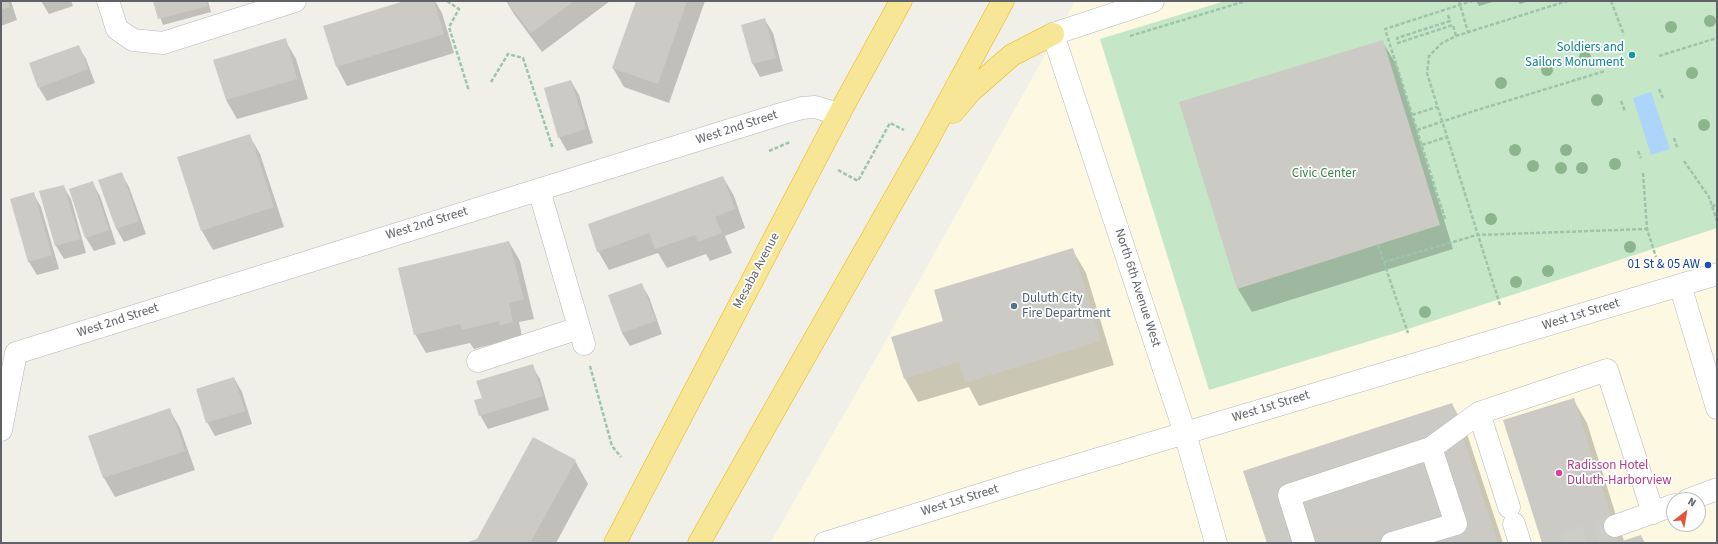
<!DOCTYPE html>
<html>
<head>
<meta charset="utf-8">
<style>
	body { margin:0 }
	#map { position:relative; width:1718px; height:544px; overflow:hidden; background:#f0efe8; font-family:"Source Sans 3",sans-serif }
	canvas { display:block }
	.frame { position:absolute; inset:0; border:2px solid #5f6267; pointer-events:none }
	.north { position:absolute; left:1666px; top:492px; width:40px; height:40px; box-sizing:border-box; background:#fff; border:1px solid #bfc0c2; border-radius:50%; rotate:31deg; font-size:11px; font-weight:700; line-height:16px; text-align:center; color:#5f6267 }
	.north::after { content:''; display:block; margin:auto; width:14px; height:18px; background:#e2553d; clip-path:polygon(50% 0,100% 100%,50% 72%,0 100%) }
</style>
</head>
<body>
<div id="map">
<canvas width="1718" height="544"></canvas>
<div class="frame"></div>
<div class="north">N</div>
</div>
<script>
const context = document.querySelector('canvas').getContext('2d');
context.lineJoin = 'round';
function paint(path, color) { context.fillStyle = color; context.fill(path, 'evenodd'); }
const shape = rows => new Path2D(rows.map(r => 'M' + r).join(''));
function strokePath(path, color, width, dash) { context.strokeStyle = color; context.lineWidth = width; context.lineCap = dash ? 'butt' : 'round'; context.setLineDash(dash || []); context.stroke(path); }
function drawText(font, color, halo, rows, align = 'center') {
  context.font = font + ' "Source Sans 3",sans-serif'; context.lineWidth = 3.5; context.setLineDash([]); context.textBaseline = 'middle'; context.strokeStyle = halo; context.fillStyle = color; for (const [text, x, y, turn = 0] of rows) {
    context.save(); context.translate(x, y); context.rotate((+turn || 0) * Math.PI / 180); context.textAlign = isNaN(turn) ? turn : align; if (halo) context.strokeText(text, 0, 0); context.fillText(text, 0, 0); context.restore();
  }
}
const commercial = shape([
	[1075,1,1717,1,1717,543,770,543,866,376],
	[1674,500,1698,500,1698,524,1674,524]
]);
const green = shape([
	[1225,1,1717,1,1717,228,1399,332,1209,390,1100,39]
]);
const water = shape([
	[1651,92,1670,149,1651,155,1633,98]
]);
const shadow = shape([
	[1,1,11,1,17,20,1,26],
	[41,1,71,1,73,6,49,14],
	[154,1,208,1,211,12,163,25],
	[408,1,435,1,442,13,454,53,347,86,337,67],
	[506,1,610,1,542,52,514,14],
	[637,1,705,1,669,103,624,87,613,68],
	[1476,1,1496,1,1479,6],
	[1517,1,1530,1,1520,4],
	[765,20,773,33,783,71,760,77,753,64,742,26],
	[285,40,296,59,308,99,237,119,226,100],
	[1382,41,1396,64,1453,249,1252,312,1238,289],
	[78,46,86,59,95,83,47,101,39,88],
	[571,81,579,95,593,143,567,151,559,137],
	[249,135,260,154,284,227,213,250,202,231],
	[121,173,129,187,146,234,124,242,116,228],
	[723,177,734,196,745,228,725,236,732,253,710,261,706,254,667,268,658,253,609,270,598,251],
	[92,182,100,196,116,244,94,251,86,238,70,189],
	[63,186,71,199,86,253,64,259,56,246,41,192],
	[33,193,41,207,59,269,37,275,29,262],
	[509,242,520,261,534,319,519,322,523,341,509,340,474,349,470,343,426,353,415,334],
	[1072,249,1086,273,1114,365,979,406,969,387,918,402,905,379,944,322],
	[641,284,649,297,662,334,630,346,622,333],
	[532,366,540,379,549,410,488,429,480,415,483,399],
	[234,378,242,392,252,424,215,436,207,422],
	[1573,399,1587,423,1624,541,1641,536,1645,543,1543,543],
	[1452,404,1465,428,1503,543,1268,543],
	[169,409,180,428,195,470,115,497,104,478,89,436],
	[575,461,588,484,556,543,467,543,477,540]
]);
const building = shape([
	[1,1,8,1,10,7,1,10],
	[153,1,206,1,208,6,158,19],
	[404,1,434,1,444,34,336,67,323,26],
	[506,1,574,1,531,33],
	[636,1,687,1,658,84,612,68],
	[765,18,776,58,752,64,741,25],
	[286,38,297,79,226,100,213,60],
	[1383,40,1440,225,1237,289,1179,102],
	[79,45,88,69,38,88,29,63],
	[571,80,586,129,558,138,544,88],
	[250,134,274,207,201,231,177,157],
	[122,172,139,221,116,229,98,180],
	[723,176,735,209,715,217,722,233,698,242,695,235,655,249,649,233,597,252,588,224],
	[93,181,109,230,85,238,69,189],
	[64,185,80,239,55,246,39,191],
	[34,192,52,255,28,262,10,199],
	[509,241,524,299,509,303,513,322,500,325,499,321,462,330,460,324,414,335,398,268],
	[1073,248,1101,341,965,383,959,362,904,379,891,337,943,321,934,290],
	[642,283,656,321,622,333,608,295],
	[533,364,543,396,479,416,474,400,482,398,476,381],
	[234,377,245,411,206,423,196,389],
	[1574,398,1619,542,1641,535,1644,543,1542,543,1503,420],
	[1452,403,1498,543,1267,543,1243,471],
	[170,408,185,451,103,478,88,436],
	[533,437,576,460,530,543,465,543,477,539]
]);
const minorTunnel = shape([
	[1564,543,1615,526]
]);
const path = shape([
	[447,1,459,9,449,27,469,91],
	[1459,1,1468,32],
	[1611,1,1624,35],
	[1448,15,1450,21,1397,38,1398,43,1453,25,1456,36],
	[1130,36,1246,1],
	[1659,56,1717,38],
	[491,82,508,54,523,58,553,149],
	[1659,89,1663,98],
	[1621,101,1625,111],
	[1412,115,1437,107],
	[1417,130,1474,111,1605,71],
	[1674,138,1677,147],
	[1422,145,1447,137],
	[769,151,790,142],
	[1638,151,1641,158],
	[1684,161,1709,197,1717,221],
	[838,170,858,181,890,123,904,130],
	[1643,173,1647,229,1656,257],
	[1712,207,1717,204],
	[1445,219,1385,29,1472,1],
	[1378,245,1408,333],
	[1384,262,1477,235,1647,229],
	[1500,305,1427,73,1429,56,1442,43,1456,36,1567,1],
	[590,366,612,446,621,457]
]);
const minor = shape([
	[108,1,117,29,133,40,163,43,295,1],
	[1153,1,1053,34,1185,433,1216,543],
	[539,190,584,344],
	[1680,285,1717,408],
	[478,361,579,328],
	[1,430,16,353,781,114,802,108,815,107,839,114],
	[1688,500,1717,489],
	[1509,507,1479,413,1607,370,1653,513],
	[1514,524,1520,543],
	[1615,526,1674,505],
	[825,543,1011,485,1717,274],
	[1304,543,1289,495,1431,448,1479,413],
	[1392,543,1456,524,1431,448]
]);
const highway = shape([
	[953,112,971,91,1012,55,1053,34],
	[615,543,845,103,901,1],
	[699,543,926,143,1003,1]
]);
const trees = [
	[1710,21],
	[1671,27],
	[1585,57],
	[1547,70],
	[1692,73],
	[1501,83],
	[1597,100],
	[1704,125],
	[1515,150],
	[1566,150],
	[1615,164],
	[1533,166],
	[1561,168],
	[1582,168],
	[1491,219],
	[1630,247],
	[1548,271],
	[1516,282],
	[1425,312]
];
const markers = [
	[1632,55,4,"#0f9aa8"],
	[1708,265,4,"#1a4fb4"],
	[1014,306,4,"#5c6f8a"],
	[1559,473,4,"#d1479c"]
];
const cultureNames = [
	["Soldiers and",1624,48],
	["Sailors Monument",1624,63]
];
const streetNames = [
	["West 2nd Street",737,128,-18],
	["West 2nd Street",427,224,-17],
	["Mesaba Avenue",757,271,-62],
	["North 6th Avenue West",1137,288,72],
	["West 1st Street",1581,315,-17],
	["West 2nd Street",118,321,-18],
	["West 1st Street",1271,407,-17],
	["West 1st Street",960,501,-17]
];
const parkNames = [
	["Civic Center",1324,174]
];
const transitNames = [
	["01 St & 05 AW",1700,265]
];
const serviceNames = [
	["Duluth City",1022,299],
	["Fire Department",1022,314]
];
const hotelNames = [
	["Radisson Hotel",1567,466],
	["Duluth-Harborview",1567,481]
];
paint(commercial, '#fdf8e1');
paint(green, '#c6e6c8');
paint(water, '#add4fb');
paint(shadow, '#0003');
paint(building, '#cccac4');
strokePath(minorTunnel, '#ccccc8', 22, [22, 11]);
strokePath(minor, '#b5b7bb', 23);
strokePath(highway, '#edb60b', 23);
strokePath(path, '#9ec4ac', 2.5, [4, 2]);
strokePath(minor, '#fff', 22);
strokePath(highway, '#f8e697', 22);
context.fillStyle = '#8cb48d';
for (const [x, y] of trees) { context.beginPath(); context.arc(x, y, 6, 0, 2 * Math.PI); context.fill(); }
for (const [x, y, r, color] of markers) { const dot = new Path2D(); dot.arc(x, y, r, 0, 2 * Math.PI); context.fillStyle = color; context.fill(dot); strokePath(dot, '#fff', 1.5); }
drawText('13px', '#0d838f', '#fff', cultureNames, 'right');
drawText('13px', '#5f6267', '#fff', streetNames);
drawText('13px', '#3a8442', '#fff', parkNames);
drawText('13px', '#164399', '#fff', transitNames, 'right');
drawText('13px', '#4e5e75', '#fff', serviceNames, 'left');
drawText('13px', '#b23c85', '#fff', hotelNames, 'left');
</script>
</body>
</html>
